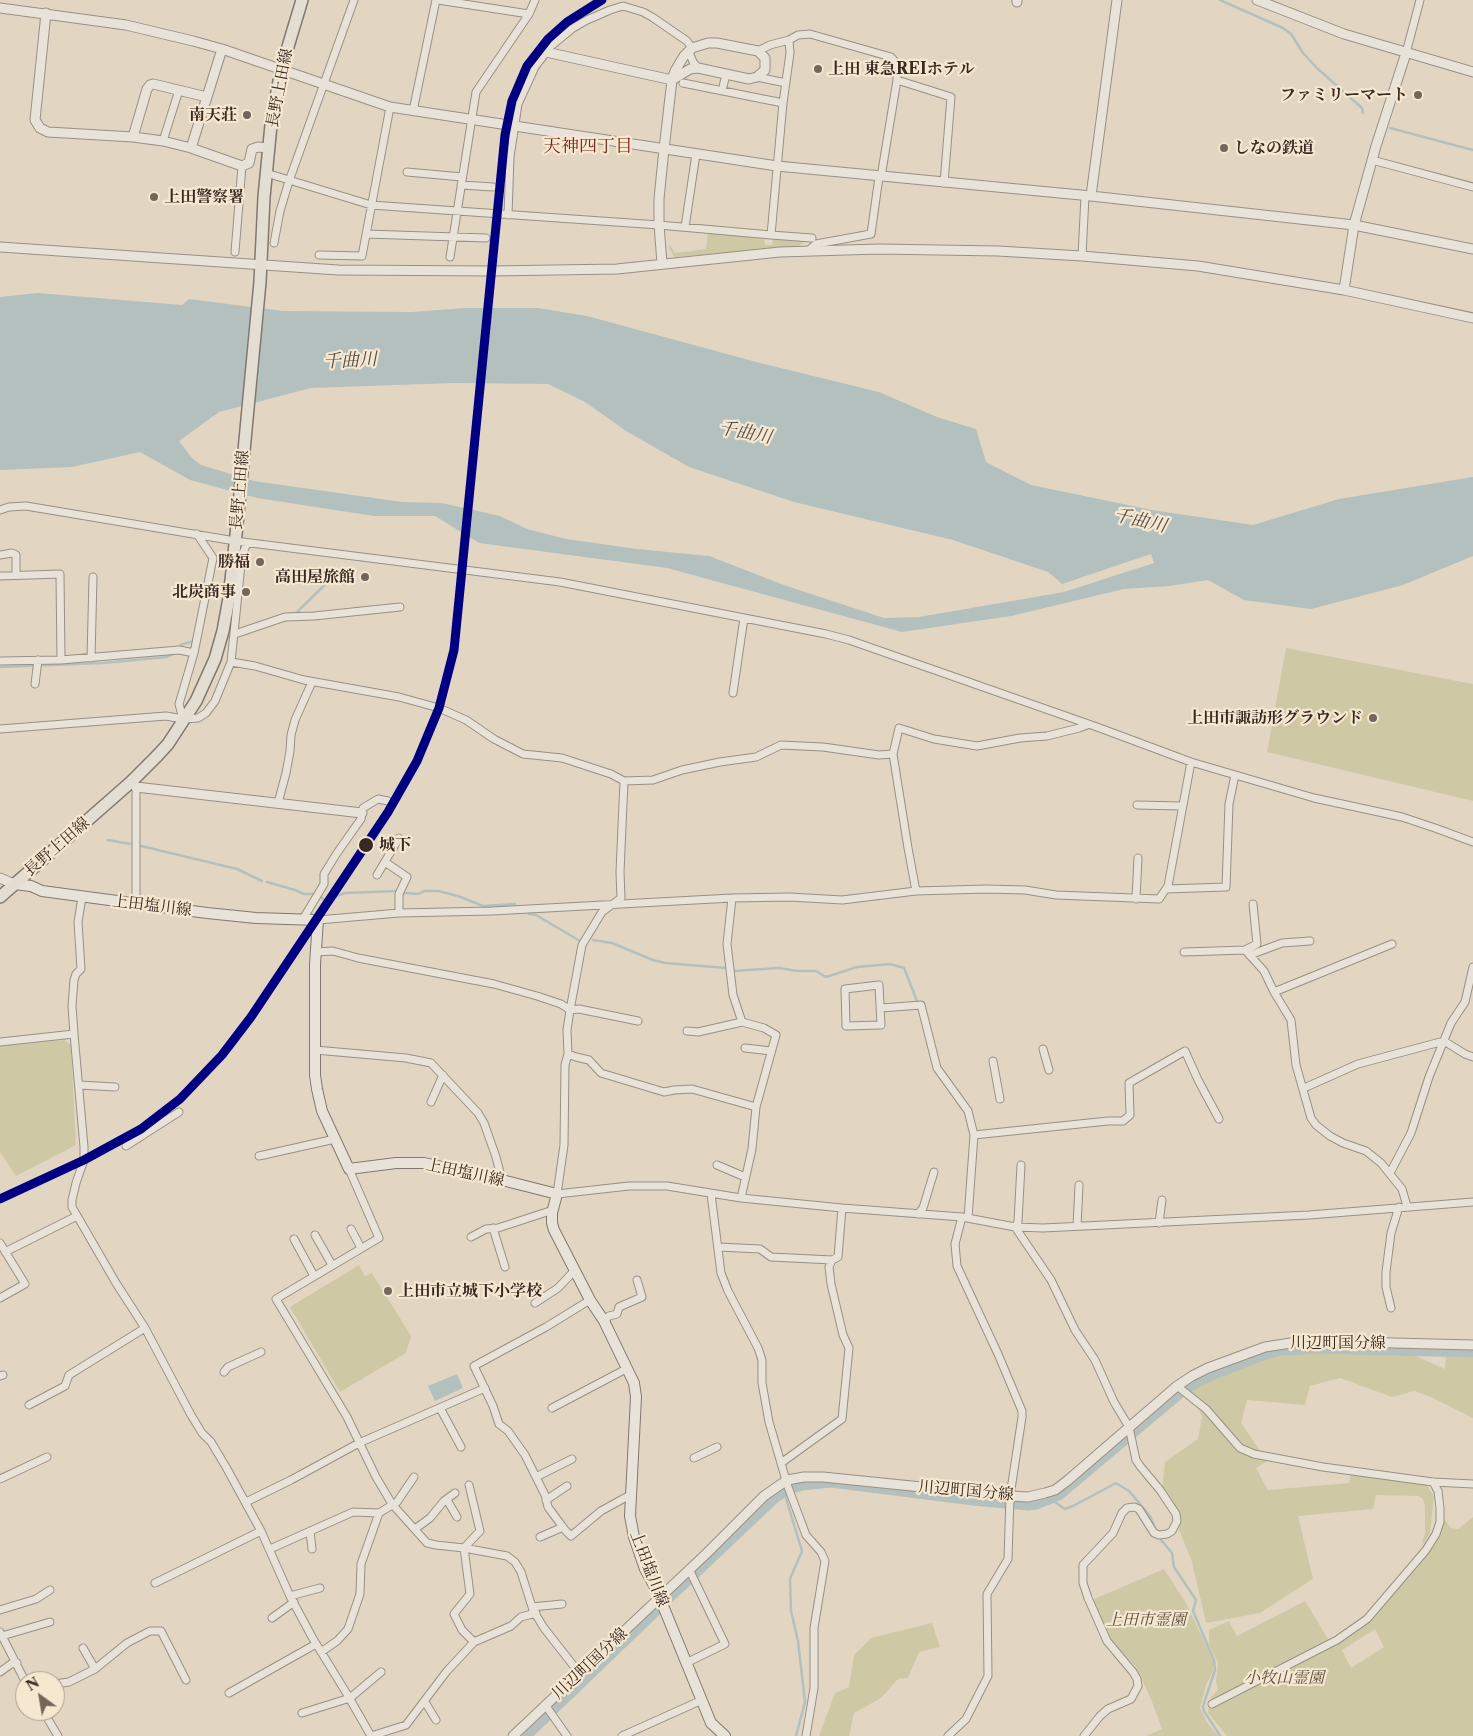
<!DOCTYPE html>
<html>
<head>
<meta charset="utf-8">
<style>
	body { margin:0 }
	#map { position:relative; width:1473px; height:1736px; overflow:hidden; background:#e2d6c3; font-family:"Libre Caslon Text",serif }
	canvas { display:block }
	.north { position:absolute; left:15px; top:1671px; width:50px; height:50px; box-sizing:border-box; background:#f5e7d0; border:1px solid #aa9b8b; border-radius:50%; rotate:328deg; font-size:14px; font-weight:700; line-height:20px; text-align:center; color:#392923 }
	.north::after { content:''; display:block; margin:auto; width:18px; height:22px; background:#74665b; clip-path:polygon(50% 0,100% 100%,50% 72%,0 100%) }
</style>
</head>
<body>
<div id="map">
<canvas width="1473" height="1736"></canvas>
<div class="north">N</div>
</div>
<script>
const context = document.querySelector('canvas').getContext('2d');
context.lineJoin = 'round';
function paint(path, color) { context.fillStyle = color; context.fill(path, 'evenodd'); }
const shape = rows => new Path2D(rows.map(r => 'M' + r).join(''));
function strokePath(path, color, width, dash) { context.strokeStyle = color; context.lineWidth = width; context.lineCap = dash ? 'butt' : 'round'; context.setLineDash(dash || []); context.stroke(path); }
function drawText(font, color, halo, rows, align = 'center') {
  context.font = font + ' "Libre Caslon Text","Noto Serif JP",serif'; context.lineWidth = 4.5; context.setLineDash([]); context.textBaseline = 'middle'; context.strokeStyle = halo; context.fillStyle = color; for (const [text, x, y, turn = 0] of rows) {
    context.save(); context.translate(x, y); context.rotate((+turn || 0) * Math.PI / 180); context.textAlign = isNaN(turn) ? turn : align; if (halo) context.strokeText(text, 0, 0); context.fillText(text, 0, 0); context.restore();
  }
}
const green = shape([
	[708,233,764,238,765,245,772,245,773,238,806,241,797,247,674,257,669,247,669,244,675,253,706,249],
	[1286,648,1473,684,1473,801,1267,752],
	[64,1040,71,1045,76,1145,16,1176,0,1152,0,1046],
	[359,1265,365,1276,372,1273,411,1336,406,1353,340,1392,290,1307],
	[1317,1350,1409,1353,1445,1369,1446,1355,1473,1357,1473,1418,1431,1397,1414,1391,1392,1397,1340,1378,1310,1386,1305,1405,1247,1400,1241,1423,1261,1452,1269,1460,1256,1468,1268,1490,1349,1483,1351,1474,1397,1478,1425,1483,1434,1496,1430,1533,1424,1544,1422,1541,1425,1534,1425,1506,1423,1499,1418,1496,1376,1495,1373,1509,1298,1516,1313,1579,1260,1613,1206,1623,1192,1562,1178,1527,1179,1521,1162,1490,1165,1462,1198,1439,1202,1417,1191,1390,1211,1379,1267,1356,1282,1352],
	[1473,1517,1473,1736,1227,1736,1208,1713,1211,1697,1218,1690,1216,1681,1218,1663,1209,1644,1209,1630,1229,1621,1237,1636,1305,1601,1328,1639,1339,1644,1340,1641,1354,1634,1368,1622,1437,1536,1444,1519,1451,1528,1458,1529],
	[1375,1629,1384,1647,1351,1668,1342,1650],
	[1164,1569,1186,1603,1213,1660,1213,1671,1206,1685,1200,1708,1208,1724,1218,1736,1146,1736,1162,1729,1151,1699,1136,1667,1112,1641,1092,1600],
	[932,1623,940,1647,919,1652,908,1678,898,1679,881,1698,854,1713,849,1736,819,1736,835,1693,849,1687,854,1655,871,1638]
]);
const water = shape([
	[38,293,182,305,189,299,283,311,412,312,465,308,538,308,587,316,760,363,879,392,937,417,976,429,986,462,1031,485,1152,510,1253,525,1339,499,1473,477,1473,556,1403,585,1311,609,1244,600,1208,580,1170,586,1124,589,1011,616,902,632,667,568,479,543,435,516,374,516,257,498,190,480,140,452,72,467,0,470,0,297],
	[454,383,548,384,585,402,626,431,689,467,794,502,953,540,1048,572,1062,584,1064,592,919,617,884,618,784,585,709,556,637,549,566,539,527,529,500,516,442,503,402,502,254,481,201,465,192,458,179,441,219,412,311,388],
	[457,1374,463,1388,435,1401,428,1386]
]);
const pier = shape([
	[486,306,491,306,484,386,478,386],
	[1151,554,1154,563,1064,592,1062,584]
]);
const stream = shape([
	[1220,0,1283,28,1291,34,1303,53,1318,69,1362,108,1363,113],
	[1390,128,1473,150],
	[290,614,296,613,341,569],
	[180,645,191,642],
	[0,667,103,663,167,657,173,654],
	[108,840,130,844],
	[137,845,237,869,262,881],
	[267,882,295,890,304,894,313,894],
	[405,893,418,894,425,891,438,891,458,896,483,906,515,904],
	[321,897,324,900],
	[330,903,337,896,345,893,397,891],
	[529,914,536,915,580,941],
	[593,940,612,943,653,960,665,963,726,968],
	[733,971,779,968,797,971,816,971,826,977,857,967,890,964,904,968,917,1001],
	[784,1492,802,1551,790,1579,791,1611,798,1641,805,1702,796,1736],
	[1052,1500,1065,1509,1073,1506,1116,1483,1129,1491,1150,1516,1154,1526],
	[1161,1540,1172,1553,1174,1567,1196,1600,1193,1611,1214,1660,1215,1670,1203,1706,1204,1711,1220,1736]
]);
const canal = shape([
	[1189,1388,1209,1377,1266,1355,1282,1351,1317,1349,1473,1353],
	[668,1600,776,1498,789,1490,803,1486,831,1483,973,1501,1028,1506,1036,1505,1059,1496,1179,1395],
	[555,1709,656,1612],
	[527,1736,547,1717]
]);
const minor = shape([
	[438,0,529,14],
	[789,40,790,53,783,103,771,235,812,238],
	[758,51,770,45,789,40,798,35,810,34,891,57,897,64,897,80,951,97,944,183],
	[689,52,693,62,698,68],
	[1406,53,1420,0],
	[757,77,786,83],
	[683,83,783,103],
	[722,91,726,74],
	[413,111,436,0],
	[163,141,179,90],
	[1372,160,1473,187],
	[407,172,462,177],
	[266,173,371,205,659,225,771,235],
	[881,177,897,80],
	[461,185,493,187],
	[508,215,510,157,518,104,535,67,551,46,573,28,587,20,610,10,623,6,643,12,652,17,687,41,692,48],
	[685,227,696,154],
	[366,234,486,238],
	[274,243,280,211,289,181,354,0],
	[808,251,816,244,871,234,879,177],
	[235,252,242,166],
	[319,255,362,256,390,107],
	[1082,256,1085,196],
	[450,257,476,92,529,14,535,0],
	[0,510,9,507,26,506,235,541,560,582,826,634,849,640,1097,727,1191,762,1314,798,1402,817,1435,828,1473,842],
	[0,555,12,553,16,555,16,575],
	[0,576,60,574,61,660],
	[235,634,285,617,314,616,400,607],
	[91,658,93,577],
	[0,661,61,660,179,650,194,653],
	[231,662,255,666,304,680,399,697,439,708,466,720,494,739,523,754,562,758,611,774,624,781,653,780,682,770,720,762,756,757,781,745,823,747,879,755,893,754,899,728,934,739,977,746,1020,738,1047,736,1079,728,1087,725],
	[35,684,38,660],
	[733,693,744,618],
	[183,719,179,704,194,653,213,558,197,534],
	[0,729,166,716,183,719,198,718,206,713,215,701,231,662,242,555,247,543],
	[893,754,908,848,916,891],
	[624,781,620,872,621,898,602,912,582,945,570,1010,567,1030,568,1054,565,1065,564,1145,557,1194,629,1186,667,1186,741,1198,842,1208,962,1217,1015,1227,1043,1228,1309,1215,1473,1202],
	[133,784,136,787,136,903],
	[278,803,286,773,290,751,291,735,295,720,312,682],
	[1137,805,1182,806],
	[385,862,407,877,399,894,399,913],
	[377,875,399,838],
	[1166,889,1226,887,1229,804,1235,775],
	[732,898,727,944,733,995,742,1022],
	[1136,899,1138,858],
	[303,919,324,884,324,874,337,853,361,819,363,808,378,799,388,801],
	[318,920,399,913,492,911,732,898,790,897,842,900,916,891,986,889,1025,890,1056,895,1159,899,1168,886,1191,762],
	[1245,950,1257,944,1253,904],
	[316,952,333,951,358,958,494,984,537,996,561,1004,570,1010,579,1009,638,1021],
	[1184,952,1245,950,1264,971,1274,992,1291,1020,1296,1065,1311,1118,1316,1125,1330,1136,1343,1143,1366,1151,1381,1163,1402,1189,1407,1206],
	[1250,955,1282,943,1310,941],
	[879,985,881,1025,846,1026,845,989,879,985],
	[1274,992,1392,944],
	[881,1008,921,1005,937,1068,968,1111,974,1135,968,1218],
	[687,1031,698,1032,742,1022,764,1028,776,1035,756,1107,752,1149,741,1198],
	[74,1034,72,1006,74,980,76,974,81,969,78,922,82,897],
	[0,1042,74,1034,84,1147,84,1160,76,1183,72,1200,72,1207,116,1283,145,1328,191,1415,202,1433,211,1442,226,1467,261,1531,290,1596,312,1637,347,1694,371,1736],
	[745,1048,771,1051],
	[1043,1049,1049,1070],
	[315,1050,406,1058,431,1063,478,1113,484,1123,496,1157,502,1180],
	[568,1054,576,1057,589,1060,601,1073,664,1092,674,1090,692,1089,756,1107],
	[993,1061,1000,1099],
	[79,1085,115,1087],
	[1304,1088,1358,1064,1444,1041,1465,1054,1473,1057],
	[431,1102,443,1075],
	[974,1135,1108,1121,1123,1121,1130,1115,1129,1083,1185,1051,1198,1080,1219,1119],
	[126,1146,179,1112],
	[259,1156,335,1139],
	[717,1165,745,1177],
	[1021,1165,1018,1222,1015,1227,1051,1280,1075,1330,1095,1360,1114,1402,1129,1427,1136,1460,1140,1466,1160,1490,1176,1514,1177,1521,1172,1531,1167,1534,1159,1535,1154,1533,1139,1509,1134,1507,1127,1508,1122,1513,1113,1533,1083,1565,1083,1583,1088,1598,1107,1641,1133,1672,1137,1679,1138,1686,1131,1699,1108,1709,1100,1716,1084,1736],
	[349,1169,379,1238,276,1299,347,1417,376,1477,392,1504,427,1543,436,1545,464,1548,470,1594,454,1614,462,1630,474,1642,447,1671,406,1725,371,1736],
	[1390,1173,1411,1133,1429,1077,1451,1023,1465,1002,1473,967],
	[711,1194,721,1273,728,1291,758,1348,762,1360,762,1383,769,1422,788,1487,806,1535,821,1552,825,1561,814,1628,814,1688,806,1736],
	[918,1214,923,1208,934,1172],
	[1159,1223,1162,1200],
	[1077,1226,1079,1185],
	[493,1228,505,1267],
	[351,1229,361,1248],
	[315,1235,332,1265],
	[471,1237,486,1229,498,1228,553,1210],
	[294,1239,314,1276],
	[0,1243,25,1284,0,1298],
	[718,1247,760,1249,771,1257,832,1260,838,1257,842,1208],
	[5,1252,77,1216],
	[590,1300,546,1327,474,1366,493,1406,499,1424,508,1431,525,1455,545,1495,548,1507,565,1530,571,1536,601,1511,630,1495],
	[535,1303,558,1288,575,1270],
	[1391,1308,1386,1287,1386,1272,1391,1233,1399,1207],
	[604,1321,609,1316,617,1314,619,1307,642,1297,637,1280],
	[224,1372,228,1367,261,1352],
	[0,1376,3,1375],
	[1177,1386,1206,1409,1240,1448,1254,1454,1323,1467,1433,1482,1473,1484],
	[29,1405,65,1386,69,1375,145,1328],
	[440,1408,461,1447],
	[552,1408,626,1369],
	[694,1458,717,1447],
	[781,1463,842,1419,849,1348,843,1335,831,1284,829,1267,832,1260],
	[536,1477,572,1459],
	[0,1479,47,1457],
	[447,1500,457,1517],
	[546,1500,567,1486],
	[246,1502,291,1480,359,1443,485,1388],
	[415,1529,430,1518,444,1501,455,1493],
	[310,1531,312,1549],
	[540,1537,563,1527],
	[464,1548,507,1556,515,1562,521,1572,533,1610,544,1628,580,1674],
	[464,1548,480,1531,469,1485],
	[270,1549,353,1512,379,1513,397,1502,414,1477],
	[155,1583,261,1531],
	[290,1596,320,1588],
	[532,1607,562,1604],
	[0,1610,36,1599,50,1590],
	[272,1618,294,1602],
	[0,1632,25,1681],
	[2,1636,50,1622],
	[474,1642,511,1626,521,1617,536,1613],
	[83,1648,95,1669],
	[321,1652,337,1641,348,1629,360,1594,361,1564,379,1513],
	[688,1662,725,1644,689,1569],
	[0,1672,11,1664,17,1663],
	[55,1684,69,1682,95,1669,127,1643,150,1631,161,1631,186,1680],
	[229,1693,316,1644],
	[425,1702,436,1720],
	[1212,1704,1337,1640,1367,1619,1426,1550,1436,1534,1440,1522,1440,1508,1438,1491,1433,1482],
	[546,1706,567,1736],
	[43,1711,58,1736],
	[302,1713,350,1698,381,1672],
	[622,1736,702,1700],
	[948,1736,966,1719,988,1676,987,1594,1008,1559,1010,1496,1022,1417,1022,1411,998,1354,957,1266,955,1244,962,1217]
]);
const tertiary = shape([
	[1257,0,1344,34,1473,72],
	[1017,2,1017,0],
	[0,8,126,25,193,41,222,49,390,107,777,166,1091,196,1354,225,1473,249],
	[46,13,35,120,40,128,48,132,133,137,163,141,191,148,242,166,249,163,252,149,258,147,269,148],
	[546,52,672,80,690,69,698,68,749,79,757,77,765,70,765,58,758,51,717,43,708,43,692,48,684,56,675,71,672,80,664,149,659,199,659,225,662,263],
	[133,137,147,89,150,85,153,84,207,97],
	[191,148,222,49],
	[1091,196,1117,0],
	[0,247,338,270,492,271,617,269,780,252,879,249,998,251,1082,256,1198,266,1344,290,1473,318],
	[1344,290,1354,225,1376,146,1406,53],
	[136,787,362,813],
	[0,878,14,884],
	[513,1736,706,1554,764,1496,787,1480,804,1477,823,1477,1010,1496,1028,1497,1045,1493,1055,1490,1067,1481,1177,1386,1192,1376,1208,1368,1265,1347,1297,1342,1315,1341,1473,1345]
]);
const secondary = shape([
	[14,884,31,886,42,891,207,913,256,918,318,920,315,964,315,1075,317,1089,322,1111,349,1169,396,1163,424,1163,502,1180,557,1194,552,1213,552,1223,554,1230,590,1300,604,1321,634,1383,636,1397,630,1516,634,1537,645,1569,657,1591,711,1723,725,1736]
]);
const primary = shape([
	[0,897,131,782,157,756,168,744,196,701,215,659,223,631,229,598,236,535,260,282,264,197,271,125,281,70,302,0]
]);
const rail1 = shape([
	[0,1199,84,1160,141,1129,180,1099,222,1055,251,1017,388,812,417,761,439,708,454,650,505,135,512,101,527,66,548,39,567,22,602,0]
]);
const markers = [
	[818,69,5,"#74665b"],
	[1418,95,5,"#74665b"],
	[247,115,5,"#74665b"],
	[1224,148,5,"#74665b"],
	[154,197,5,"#74665b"],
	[260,562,5,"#74665b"],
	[365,577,5,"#74665b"],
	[246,592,5,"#74665b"],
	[1373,718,5,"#74665b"],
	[366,845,8,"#392923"],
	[388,1291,5,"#74665b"]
];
const poiNames = [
	["上田 東急REIホテル",828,69,"left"],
	["ファミリーマート",1408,95],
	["南天荘",237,115],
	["しなの鉄道",1234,148,"left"],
	["上田警察署",164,197,"left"],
	["勝福",250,562],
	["高田屋旅館",355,577],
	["北炭商事",236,592],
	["上田市諏訪形グラウンド",1363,718],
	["上田市立城下小学校",398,1291,"left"]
];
const streetNames = [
	["長野上田線",280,88,-79],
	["長野上田線",240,490,-85],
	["長野上田線",57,847,-41],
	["上田塩川線",152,906,7],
	["上田塩川線",465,1173,12],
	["川辺町国分線",1338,1343],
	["川辺町国分線",966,1491,5],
	["上田塩川線",649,1569,69],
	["川辺町国分線",590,1664,-43]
];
const stopNames = [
	["城下",379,845]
];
const parkNames = [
	["上田市霊園",1146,1620],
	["小牧山霊園",1284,1678]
];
const neighbourhoodNames = [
	["天神四丁目",588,147]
];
const waterNames = [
	["千曲川",350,361,-3],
	["千曲川",745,433,11],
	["千曲川",1140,521,13]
];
paint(green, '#cec9a4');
paint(water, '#b4c0bd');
paint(pier, '#e2d6c3');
strokePath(stream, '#b4c0bd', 2.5);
strokePath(canal, '#b4c0bd', 9);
strokePath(minor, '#989085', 9);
strokePath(tertiary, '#989085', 11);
strokePath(secondary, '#81786f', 12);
strokePath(primary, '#81786f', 14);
strokePath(minor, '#e8e2d8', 7);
strokePath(tertiary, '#e8e2d8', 9);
strokePath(secondary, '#e8e2d8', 10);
strokePath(primary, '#e4ddd2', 11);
strokePath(rail1, '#000080', 9);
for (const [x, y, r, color] of markers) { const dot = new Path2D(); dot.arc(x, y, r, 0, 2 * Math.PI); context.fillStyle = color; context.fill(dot); strokePath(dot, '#f5e7d0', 2); }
drawText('bold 16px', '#392923', '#f5e7d0', poiNames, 'right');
drawText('16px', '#392923', '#f5e7d0', streetNames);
drawText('bold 16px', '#392923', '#f5e7d0', stopNames, 'left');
drawText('italic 16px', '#5a4e3d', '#f5e7d0', parkNames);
drawText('18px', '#7a1f14', '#f5e7d0', neighbourhoodNames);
drawText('italic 18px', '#534c49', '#f5e7d0', waterNames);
</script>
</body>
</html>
